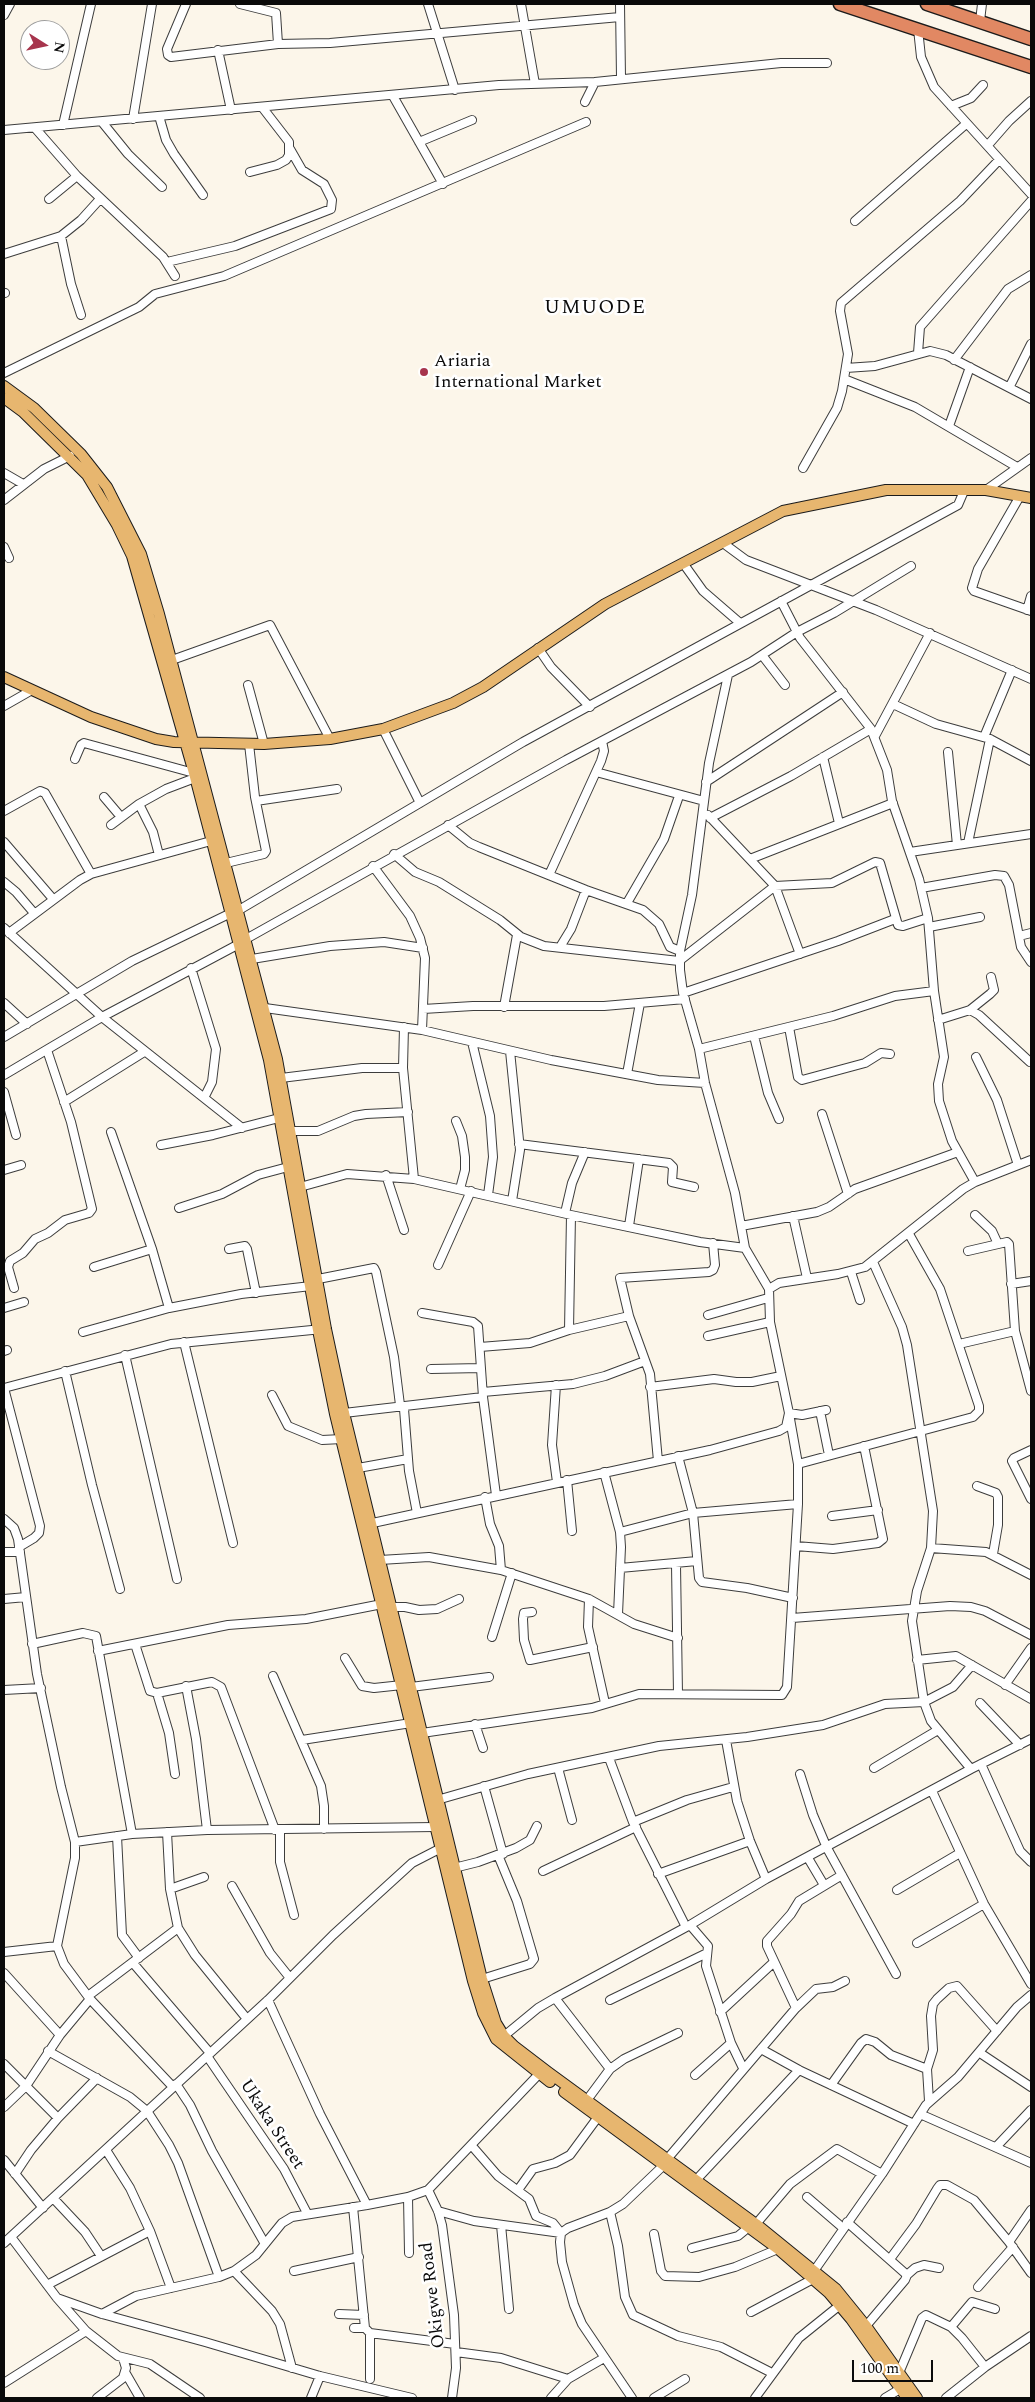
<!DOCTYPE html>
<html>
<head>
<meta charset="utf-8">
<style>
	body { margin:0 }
	#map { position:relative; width:1035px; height:2402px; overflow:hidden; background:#fcf6ea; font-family:Spectral,serif }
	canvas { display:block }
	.frame { position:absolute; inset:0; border:5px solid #0a0a0a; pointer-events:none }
	.north { position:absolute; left:20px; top:20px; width:50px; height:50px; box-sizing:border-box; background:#fff; border:1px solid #9d9d9d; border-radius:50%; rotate:100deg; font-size:14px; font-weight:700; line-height:20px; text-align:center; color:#0a0a0a }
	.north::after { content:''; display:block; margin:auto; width:18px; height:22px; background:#a7354d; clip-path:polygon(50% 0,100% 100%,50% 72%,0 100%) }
	.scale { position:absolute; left:852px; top:2360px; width:81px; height:22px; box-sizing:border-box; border:2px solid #0a0a0a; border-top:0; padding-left:6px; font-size:15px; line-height:18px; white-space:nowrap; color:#0a0a0a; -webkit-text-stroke:4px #fff; paint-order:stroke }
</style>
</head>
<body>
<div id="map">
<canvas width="1035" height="2402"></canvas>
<div class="frame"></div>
<div class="north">N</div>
<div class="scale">100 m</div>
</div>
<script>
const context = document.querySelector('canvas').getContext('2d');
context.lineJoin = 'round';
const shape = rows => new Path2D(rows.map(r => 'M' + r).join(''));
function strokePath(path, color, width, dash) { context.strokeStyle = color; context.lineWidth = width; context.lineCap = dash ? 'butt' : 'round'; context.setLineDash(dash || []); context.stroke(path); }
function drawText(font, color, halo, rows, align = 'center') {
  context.font = font + ' Spectral,serif'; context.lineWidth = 5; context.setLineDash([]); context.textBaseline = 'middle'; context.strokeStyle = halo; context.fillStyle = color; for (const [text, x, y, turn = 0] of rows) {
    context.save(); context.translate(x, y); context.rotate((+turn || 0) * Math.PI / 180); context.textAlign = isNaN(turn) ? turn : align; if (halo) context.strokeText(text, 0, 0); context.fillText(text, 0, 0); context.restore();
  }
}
const minor = shape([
	[186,4,167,49,168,55,171,57,278,44,330,43,620,17],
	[240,4,276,13,278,44],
	[428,4,455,90],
	[521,4,535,84],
	[620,4,621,78],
	[4,15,10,4],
	[980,21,982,4],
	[918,29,921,57,934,87,1031,194],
	[218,50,231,110],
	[393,96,443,184],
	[585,102,595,82,781,63,827,63],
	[951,106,971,98,983,85],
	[159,116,166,140,174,154,203,195],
	[133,119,152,4],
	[102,122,128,154,162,187],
	[63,125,91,4],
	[35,128,77,176,163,257,175,276],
	[4,130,499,85,595,82],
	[419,142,472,120],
	[988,145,1009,121,1031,101],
	[250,172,277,165,286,160,289,155,289,142,262,107],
	[49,199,77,176],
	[855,221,966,124],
	[61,236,71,284,81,315],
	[4,254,61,236,81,220,100,199],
	[167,262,235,246,331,209,332,200,324,184,302,170,290,149],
	[4,293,5,293],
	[918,353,920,327,1031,201],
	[954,360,1008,289,1031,275],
	[846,368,875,366,930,351,946,355,1031,399],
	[4,373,139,307,155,294,224,276,586,122],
	[844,379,915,407,1017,467],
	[1010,386,1031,344],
	[949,426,970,367],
	[803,468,837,408,842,391,848,354,840,311,841,303,960,201,999,160],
	[4,473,23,484],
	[986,490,1031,458],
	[1020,496,978,569,972,588,974,591,1031,611],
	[4,500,44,469,70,456],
	[723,543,746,560,876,610,1031,679],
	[4,547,9,558],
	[683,563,703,591,740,623],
	[781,601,800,638,871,729,887,770,892,801,919,879,928,918,934,991,944,1057,938,1084,939,1101,952,1141,975,1182],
	[1027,610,1031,596],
	[538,648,551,667,590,707],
	[762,655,785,685],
	[172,660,270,625,330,739],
	[728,675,709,763,692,895,680,951,680,970,683,993,699,1049,705,1083,735,1193,745,1248,769,1289],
	[248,685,264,744],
	[893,704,936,724,990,739,1031,761],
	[4,706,32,690],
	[383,729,420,803],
	[875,736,930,633],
	[984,737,1012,670],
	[948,752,957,845],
	[823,757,839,823],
	[75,759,81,745,84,743,194,773],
	[596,772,704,801],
	[706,782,843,692],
	[104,797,121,817],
	[256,801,337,789],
	[139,804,153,832,159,855],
	[4,811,40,791,45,793,91,874],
	[708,815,775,886,800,954],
	[710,818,791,776,871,729],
	[111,825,139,804,166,789,195,778],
	[448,825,470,843,479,847,586,890,643,910,659,924,670,947,680,951],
	[4,842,53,899],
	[968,843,990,739],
	[910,852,1031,834],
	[394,854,415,872,439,882,500,920,521,937,544,946,679,961,775,886,832,883,875,862,880,863,898,925,903,926,928,918],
	[750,859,893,803],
	[226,863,264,854,266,851,255,797,249,744],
	[373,866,410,916,420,938,425,958,422,1030],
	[549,875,601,761,604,751,602,741],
	[4,882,16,892,34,913],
	[921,888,995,875,1004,876,1009,885,1021,947,1031,962],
	[627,903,664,839,679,796],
	[239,910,523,742,958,505,964,491],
	[929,927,980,917],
	[4,928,102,1017,242,1128],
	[9,933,80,880,91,874,211,841],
	[1019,936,1031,933],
	[246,939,566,760,751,662,797,632,834,613,911,566],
	[560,947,571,929,586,890],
	[252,959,330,946,384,942,423,948],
	[191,968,216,1049,212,1082,204,1098],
	[683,993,838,941,895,919],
	[4,1003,27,1024],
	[504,1007,517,935],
	[265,1008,422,1030,551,1060,658,1080,705,1083],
	[423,1009,473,1006,604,1006,685,999],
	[970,1010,979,1015,1030,1062],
	[938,1020,970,1010,990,994,994,990,991,977],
	[789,1027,798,1077,802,1080,865,1063,881,1053,890,1054],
	[754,1036,768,1093,779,1119],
	[4,1037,132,961,231,913],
	[472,1042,490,1116,493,1157,488,1195],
	[699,1049,833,1016,895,996,934,991],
	[510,1051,520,1150,512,1201],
	[976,1057,997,1100,1018,1165],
	[403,1068,404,1027],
	[627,1074,640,1003],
	[4,1075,102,1017,239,944],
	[281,1078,362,1068,403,1068,414,1179],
	[4,1092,16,1135],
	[64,1102,144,1052],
	[822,1114,848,1194],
	[456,1121,462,1136,465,1157,465,1170,460,1189],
	[290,1131,318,1131,354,1116,366,1114,408,1112],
	[111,1132,152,1249,169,1308],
	[519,1144,669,1163,673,1167,672,1182,694,1187],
	[161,1145,213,1135,279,1118],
	[4,1170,21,1165],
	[386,1175,404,1230],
	[300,1187,347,1174,414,1179,571,1215,700,1242,745,1248],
	[179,1208,222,1194,258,1175,288,1167],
	[565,1213,572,1183,585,1152],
	[975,1215,992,1231,998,1244],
	[793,1216,807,1278],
	[629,1226,639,1159],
	[741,1226,817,1212,829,1207,855,1189,958,1152],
	[229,1249,245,1246,247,1249,256,1293],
	[968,1251,1007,1242,1009,1244,1015,1331,1031,1391],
	[873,1262,902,1327,907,1345,933,1511,931,1548,917,1591,912,1621,924,1702,931,1721,971,1769],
	[438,1265,471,1191],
	[94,1267,152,1249],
	[851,1272,860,1300],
	[318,1279,374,1268,376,1272,394,1357,400,1405,404,1409,409,1471,417,1513],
	[1011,1284,1031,1281],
	[14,1288,8,1267,10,1261,23,1253,35,1239,48,1233,65,1220,89,1213,92,1209,71,1122,47,1050],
	[4,1308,24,1302],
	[422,1313,473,1322,478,1326,483,1397,496,1495],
	[708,1315,768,1298],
	[569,1330,571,1215],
	[83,1332,169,1308,241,1294,311,1286],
	[708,1336,770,1322],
	[184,1342,233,1543],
	[959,1344,1015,1331],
	[480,1347,530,1343,569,1330,629,1316],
	[4,1351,7,1350],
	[125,1355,177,1579],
	[431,1369,481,1368],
	[65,1371,92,1485,120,1589],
	[556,1385,552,1445,557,1482],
	[650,1387,714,1379,736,1382,752,1382,781,1376],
	[4,1388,171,1344,322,1329],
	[4,1388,40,1526,39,1533,34,1538,19,1547],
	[483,1392,573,1384,605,1376,645,1361],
	[272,1395,288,1426,322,1440,342,1439],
	[820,1411,829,1455],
	[344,1413,483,1397],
	[789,1413,802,1415,826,1410],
	[1031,1450,1014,1458,1012,1461,1031,1499],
	[678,1456,693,1513,699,1578,702,1582,747,1588,793,1598],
	[658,1461,650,1374,629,1316,620,1278,709,1272,713,1270,715,1265,713,1243],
	[798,1464,973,1417,979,1411,979,1406,940,1289,909,1234],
	[358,1468,408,1459],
	[604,1472,620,1532,621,1547,618,1614],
	[567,1480,572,1531],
	[977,1486,996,1493,998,1497,998,1525,993,1554],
	[485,1497,490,1524,499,1546,501,1570],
	[832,1516,878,1510],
	[4,1519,14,1528,18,1539,37,1674,61,1787,75,1842,75,1858,57,1946,64,1964,90,1999,173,2087],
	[368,1524,710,1450,779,1431,786,1427,789,1413,770,1322,769,1289,779,1283,838,1274,865,1267,963,1189,975,1182,1031,1160],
	[620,1532,693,1513,798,1504],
	[796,1546,833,1549,878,1543,883,1539,864,1446],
	[931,1548,986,1552,1031,1575],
	[4,1552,20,1552],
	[380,1560,429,1557,501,1570,589,1599,634,1624,678,1638],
	[676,1565,678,1694],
	[620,1568,697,1561],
	[4,1599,26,1597],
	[589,1599,588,1627,605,1703],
	[392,1607,405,1607,419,1610,437,1609,459,1599],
	[532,1612,524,1613,523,1619,524,1640,530,1660,593,1647],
	[792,1618,950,1606,971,1607,985,1611,1031,1635],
	[492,1637,512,1573],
	[32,1644,83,1633,96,1636,132,1834],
	[135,1644,150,1691,157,1693,212,1682,221,1687,275,1830],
	[98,1651,228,1625,306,1619,382,1604],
	[345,1658,362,1686,374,1688,402,1685],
	[917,1660,956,1656,1031,1699],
	[273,1676,321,1786,324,1806,324,1829],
	[1005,1685,1031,1648],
	[186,1686,196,1739,207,1830],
	[411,1687,489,1677],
	[4,1690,41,1688],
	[157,1693,169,1733,175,1774],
	[980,1703,1020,1745],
	[475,1724,483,1748],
	[422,1733,592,1708,639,1694,782,1695,787,1687,798,1504,798,1464,790,1419],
	[302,1740,411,1723],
	[726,1740,737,1801,750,1841,766,1879],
	[609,1758,633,1822,686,1927],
	[981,1764,1020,1851,1031,1862],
	[558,1768,572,1820],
	[874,1768,938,1730],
	[800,1774,813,1815,827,1848,896,1974],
	[484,1786,503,1854],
	[932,1791,984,1904,1031,1984],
	[437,1800,528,1774,659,1746,747,1737,823,1725,885,1704,924,1702,953,1687,972,1665],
	[633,1822,687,1800,733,1787],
	[280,1829,280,1862,294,1915],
	[167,1832,170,1889,178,1928,195,1955,247,2019],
	[117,1836,122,1935,139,1958],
	[75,1842,132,1834,207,1830,435,1827],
	[808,1858,824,1885],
	[454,1868,478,1862,516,1848,530,1840,537,1826],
	[543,1871,636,1827],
	[658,1874,750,1841],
	[232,1886,270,1953,290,1978],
	[170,1889,204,1877],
	[897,1890,960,1853],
	[690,1925,708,1946,706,1966,731,2043,743,2068],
	[917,1943,984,1904],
	[4,1952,57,1946],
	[133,1963,210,2053],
	[4,1973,60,2035],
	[482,1979,530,1964,534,1959,517,1901,498,1855],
	[88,1996,178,1928],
	[555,1998,610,2069],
	[268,2000,320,2114,367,2205],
	[610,2000,707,1953],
	[796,2008,767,1946,767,1941,791,1914,799,1901,842,1875],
	[720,2012,774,1962],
	[504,2036,538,2008,555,1998,690,1925,766,1879,971,1769,1031,1739],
	[761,2049,799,2070,914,2124],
	[48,2051,130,2097,147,2111,169,2145,178,2163,219,2277],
	[980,2053,1031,2087],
	[207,2056,284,2169,307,2213],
	[4,2064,58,2118],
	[695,2075,731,2043],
	[176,2084,190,2105,212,2151,265,2244],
	[831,2085,861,2043,866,2039,875,2042,891,2055,927,2069],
	[587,2100,610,2069,624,2059,678,2033],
	[929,2101,927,2069,933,2050,931,2016,933,2004,937,1999,949,1988,957,1986,997,2031],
	[4,2107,26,2086,60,2035,90,1999],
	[920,2114,1031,2163],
	[472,2146,498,2176,529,2199,536,2216,553,2223,561,2233],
	[996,2147,1031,2110],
	[106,2150,130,2188,150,2231,171,2288],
	[668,2158,796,2008,816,1989,833,1987,845,1981],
	[4,2160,43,2208],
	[15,2174,31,2150,58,2118,97,2078],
	[697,2179,799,2070],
	[428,2190,438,2211,442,2225,454,2315,456,2368,452,2398],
	[518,2190,533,2169,555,2163,570,2155,598,2117],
	[408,2197,409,2253],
	[807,2197,843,2228],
	[53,2198,85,2232,101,2256],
	[353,2207,365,2328],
	[438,2211,474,2221,561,2233],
	[610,2212,618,2246,625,2297,633,2315,678,2336,721,2347,772,2373],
	[847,2222,907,2275],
	[756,2224,790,2184,837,2149,882,2174],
	[501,2225,509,2309],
	[654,2234,661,2271,665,2276,699,2277,735,2267,778,2249],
	[11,2237,57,2298,86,2331,118,2356,150,2364,200,2398],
	[1009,2242,1031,2210],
	[4,2243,268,2000,333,1935,412,1863,445,1846],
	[692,2248,738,2236,749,2227],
	[890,2259,916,2224,937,2189,940,2185,947,2185,974,2200,1009,2242,1031,2273],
	[234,2271,272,2311,280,2324,292,2368],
	[294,2271,359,2257],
	[814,2271,882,2174,926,2105,958,2077,1017,2007,1031,1995],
	[47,2285,150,2231],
	[978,2287,1013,2247],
	[57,2298,102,2314,205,2342,320,2376,412,2398],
	[751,2312,813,2279],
	[102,2314,136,2296,219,2277,234,2271,256,2255,282,2223,292,2217,367,2205,408,2197,428,2190,539,2074],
	[339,2314,364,2315],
	[866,2326,905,2280,907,2275,915,2268,924,2265,939,2268],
	[951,2327,972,2302,995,2309],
	[354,2328,365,2328,370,2333,455,2344],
	[456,2352,501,2358,568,2379],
	[125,2372,140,2398],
	[899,2373,922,2318,926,2315,951,2327,962,2338,985,2367],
	[370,2379,370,2333],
	[4,2383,86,2331],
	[97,2398,123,2378,126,2368,123,2358],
	[311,2398,320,2376],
	[551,2398,568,2379,604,2358],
	[632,2398,582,2324,574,2305,562,2262,560,2242,561,2233,568,2228,610,2212,623,2204,665,2164],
	[654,2398,685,2379],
	[755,2398,799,2338,840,2305],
	[885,2398,905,2386],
	[946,2398,985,2367,1031,2336]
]);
const major = shape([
	[4,386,34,408,81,454,107,487,141,554,159,614,277,1059,326,1329,344,1413,482,1979,496,2023,504,2036,514,2046,548,2072,756,2224,836,2289,866,2326,917,2398],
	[4,398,23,412,87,475,117,525,132,556,194,773,269,1060,318,1330,335,1414,473,1981,483,2013,496,2039,550,2082],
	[4,677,91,717,156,739,174,742,264,744,330,739,383,729,453,703,483,687,605,604,783,511,886,490,986,490,1031,498],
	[564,2092,778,2249,829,2293,851,2319,907,2398]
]);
const highway = shape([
	[840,4,1031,67],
	[927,4,1031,39]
]);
const markers = [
	[424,372,5,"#a7354d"]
];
const poiNames = [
	["Ariaria",434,362],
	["International Market",434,383]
];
const streetNames = [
	["Ukaka Street",271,2125,57],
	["Okigwe Road",434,2295,-97]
];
const quarterNames = [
	["UMUODE",595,309]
];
strokePath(minor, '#3d3d3d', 10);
strokePath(major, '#1b1b1b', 12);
strokePath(highway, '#1b1b1b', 15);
strokePath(minor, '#fff', 8);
strokePath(major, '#e7b66f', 10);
strokePath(highway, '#e18863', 12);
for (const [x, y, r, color] of markers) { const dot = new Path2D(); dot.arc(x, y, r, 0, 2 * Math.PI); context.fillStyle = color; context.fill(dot); strokePath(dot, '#fff', 2); }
drawText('18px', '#0a0a0a', '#fff', poiNames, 'left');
drawText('18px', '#0a0a0a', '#fff', streetNames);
context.letterSpacing = '1px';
drawText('20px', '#0a0a0a', '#fff', quarterNames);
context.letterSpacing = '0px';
</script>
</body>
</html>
